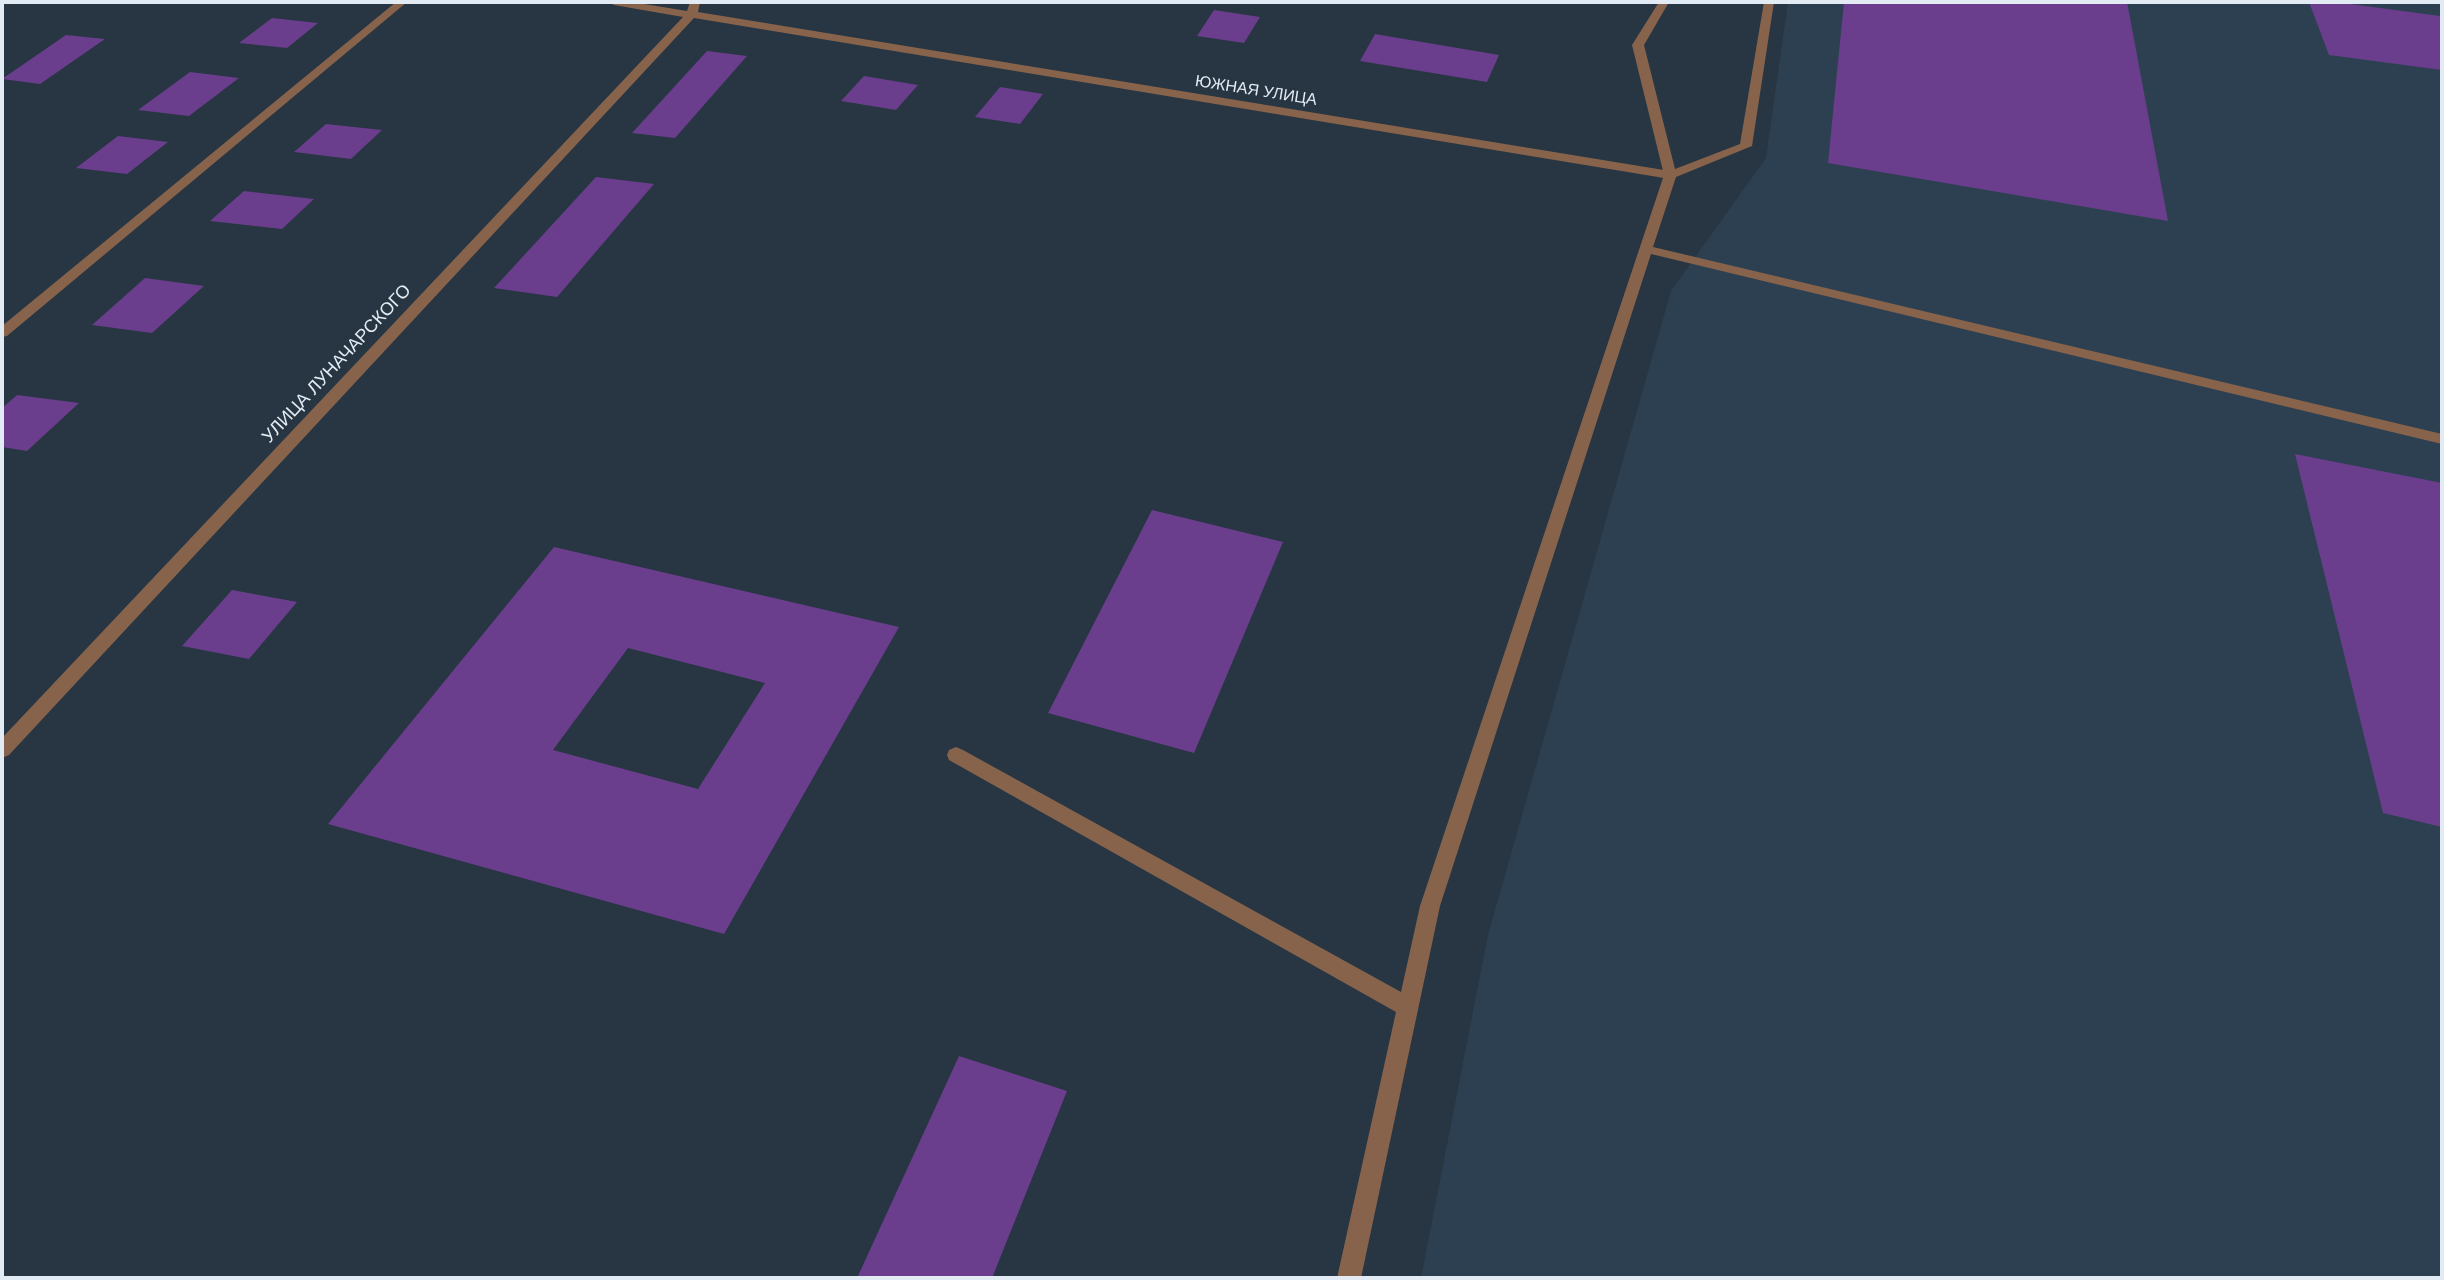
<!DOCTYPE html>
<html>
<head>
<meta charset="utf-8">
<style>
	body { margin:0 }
	#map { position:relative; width:2444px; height:1280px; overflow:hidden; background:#273642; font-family:Arial,sans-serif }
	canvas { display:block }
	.frame { position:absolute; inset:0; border:4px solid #e2ebf4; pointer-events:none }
</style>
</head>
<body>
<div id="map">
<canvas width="2444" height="1280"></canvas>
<div class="frame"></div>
</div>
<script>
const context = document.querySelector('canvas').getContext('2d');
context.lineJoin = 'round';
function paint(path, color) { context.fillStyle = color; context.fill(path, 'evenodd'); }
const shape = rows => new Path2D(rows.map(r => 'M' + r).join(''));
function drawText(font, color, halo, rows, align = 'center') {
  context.font = font + ' Arial,sans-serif'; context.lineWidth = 5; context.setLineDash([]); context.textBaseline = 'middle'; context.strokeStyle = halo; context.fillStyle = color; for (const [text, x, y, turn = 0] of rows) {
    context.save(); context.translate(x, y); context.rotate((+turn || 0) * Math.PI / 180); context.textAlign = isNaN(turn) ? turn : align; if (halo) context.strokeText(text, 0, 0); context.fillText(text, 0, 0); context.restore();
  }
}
const built = shape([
	[1788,2,2442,2,2442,1278,1421,1278,1488,935,1671,291,1766,158]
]);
const building = shape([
	[1844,2,2127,2,2168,221,1828,163],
	[2309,2,2335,2,2440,16,2442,20,2442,70,2329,55],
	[1214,10,1260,17,1244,43,1197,36],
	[272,18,318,23,287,48,239,43],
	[1375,34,1499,55,1487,82,1360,61],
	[66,35,105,39,40,84,2,79],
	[707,51,747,56,675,138,632,133],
	[190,72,239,78,189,116,138,110],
	[864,76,918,85,896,110,841,101],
	[1000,87,1043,94,1020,124,975,117],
	[326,124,382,130,351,159,294,152],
	[118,136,168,142,127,174,76,168],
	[596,177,654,184,557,297,494,288],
	[244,191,314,199,282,229,210,221],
	[145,278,204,286,152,333,92,325],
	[17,395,79,403,27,451,2,447,2,408],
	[2295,454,2442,483,2442,827,2383,813],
	[1152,510,1283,542,1194,753,1048,713],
	[554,547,899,627,724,934,328,824],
	[628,648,765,683,698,789,553,750],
	[232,590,297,602,249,659,182,646],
	[959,1056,1067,1091,992,1278,857,1278]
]);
const lane = shape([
	[1659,2,1669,2,1644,45,1675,169,1740,144,1764,2,1774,2,1752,146,1676,177,1653,247,2442,434,2442,444,1651,254,1440,906,1361,1278,1337,1278,1396,1012,949,760,947,755,949,750,956,747,963,750,1401,992,1420,906,1664,175,1632,45,1659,2]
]);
const street = shape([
	[396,2,407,2,7,336,2,337,2,326,396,2],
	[609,2,632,2,687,11,690,2,700,2,698,12,1670,171,1676,175,1670,179,694,18,9,755,2,758,2,738,683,17,614,5,609,2]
]);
const farStreetnames = [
	["ЮЖНАЯ УЛИЦА",1256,91,9]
];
const streetNames = [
	["УЛИЦА ЛУНАЧАРСКОГО",337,364,-47]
];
paint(built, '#2d4051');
paint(building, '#6a3e8c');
paint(lane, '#87634c');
paint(street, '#87634c');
drawText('16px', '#e2ebf4', '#273642', farStreetnames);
drawText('18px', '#e2ebf4', '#273642', streetNames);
</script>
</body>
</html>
